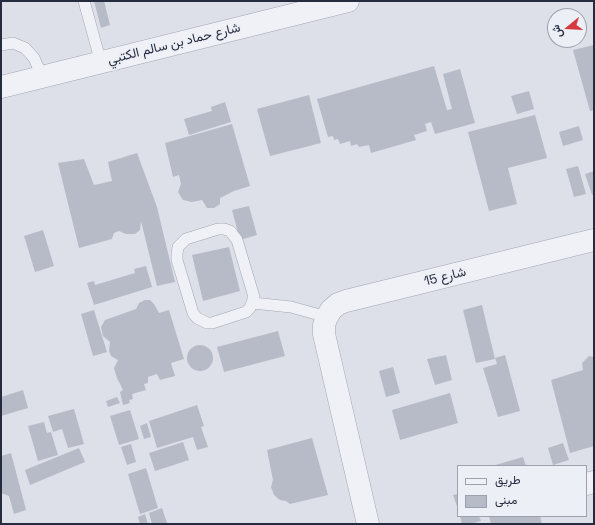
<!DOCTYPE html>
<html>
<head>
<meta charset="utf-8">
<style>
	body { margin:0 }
	#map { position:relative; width:595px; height:525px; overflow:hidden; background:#dde0e8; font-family:"Space Grotesk",Vazirmatn,sans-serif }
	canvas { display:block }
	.frame { position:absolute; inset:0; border:2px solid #262c3f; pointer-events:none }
	.legend { position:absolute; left:457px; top:465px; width:130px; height:52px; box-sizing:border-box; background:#eceff6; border:1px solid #9da1ad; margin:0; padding:5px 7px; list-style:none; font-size:12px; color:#262c3f }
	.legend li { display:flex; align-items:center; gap:8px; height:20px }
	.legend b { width:20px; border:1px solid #9da1ad }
	.north { position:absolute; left:547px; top:8px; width:40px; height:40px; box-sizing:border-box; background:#eceff6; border:1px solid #9da1ad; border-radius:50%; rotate:252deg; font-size:11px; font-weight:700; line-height:16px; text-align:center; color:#262c3f }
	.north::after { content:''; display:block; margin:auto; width:14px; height:18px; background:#d6393f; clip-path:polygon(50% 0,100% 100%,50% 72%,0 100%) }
</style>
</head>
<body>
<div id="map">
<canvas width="595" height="525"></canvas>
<div class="frame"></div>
<ul class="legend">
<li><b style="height:5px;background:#f0f1f6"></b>طريق</li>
<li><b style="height:11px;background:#b7bbc8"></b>مبنى</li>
</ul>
<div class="north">ش</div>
</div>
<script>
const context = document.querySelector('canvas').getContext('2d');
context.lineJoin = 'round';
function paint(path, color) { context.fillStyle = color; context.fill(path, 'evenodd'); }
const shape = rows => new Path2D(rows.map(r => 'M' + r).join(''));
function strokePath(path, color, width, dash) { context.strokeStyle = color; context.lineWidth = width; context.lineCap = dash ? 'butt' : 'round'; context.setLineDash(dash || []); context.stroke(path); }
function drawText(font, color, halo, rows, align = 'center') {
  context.font = font + ' "Space Grotesk",Vazirmatn,sans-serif'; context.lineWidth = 3.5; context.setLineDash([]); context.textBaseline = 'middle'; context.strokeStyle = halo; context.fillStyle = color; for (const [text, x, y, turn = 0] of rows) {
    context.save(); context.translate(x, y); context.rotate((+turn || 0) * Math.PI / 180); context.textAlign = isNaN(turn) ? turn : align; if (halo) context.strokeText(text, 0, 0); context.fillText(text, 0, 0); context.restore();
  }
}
const building = shape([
	[94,1,104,1,110,25,101,28],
	[579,18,581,18,586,35,579,37],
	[594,45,594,110,590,111,573,50],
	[434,66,447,110,452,109,443,74,460,69,475,123,435,134,431,122,425,124,427,131,414,135,416,140,371,153,369,145,359,147,357,144,351,146,350,141,340,144,338,139,334,140,333,136,328,137,317,99],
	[529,91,534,109,517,114,511,96],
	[309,95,321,143,270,156,257,109],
	[225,102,231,122,189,135,184,119,212,111,211,107],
	[535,115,547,158,508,168,517,204,489,211,468,132],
	[232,124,250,186,234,191,220,198,220,204,214,208,207,208,202,200,192,202,183,200,178,192,181,184,179,175,173,177,165,143],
	[579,126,583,140,563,146,559,132],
	[137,153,157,207,175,282,157,286,141,221,140,230,135,234,126,234,119,231,114,233,112,239,79,248,58,163,84,159,94,185,112,181,108,162],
	[578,166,586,194,574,197,566,169],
	[594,171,594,195,592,195,585,174],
	[249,206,257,235,240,240,232,210],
	[43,230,54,266,35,272,24,236],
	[229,247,240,291,203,301,192,255],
	[146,266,152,287,94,305,87,283,94,281,95,285,135,273,134,269],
	[145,300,150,300,154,304,159,313,169,310,184,359,171,363,175,376,160,380,157,374,148,377,148,383,144,384,146,390,132,394,133,399,129,400,130,403,123,405,120,392,123,390,117,378,114,368,118,360,111,356,109,351,110,342,103,336,101,327,105,320,136,309,139,303],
	[482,305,495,359,476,363,463,310],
	[94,310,107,352,93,356,81,314],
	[278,331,285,356,224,372,217,347],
	'187 358a13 13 0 1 1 26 0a13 13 0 1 1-26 0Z',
	[446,355,452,380,435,385,427,359],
	[505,355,520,411,498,417,483,368,497,364,495,358],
	[589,356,594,357,594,446,570,453,551,380,583,370,582,363],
	[393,367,400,393,386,397,379,371],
	[23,390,28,408,1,416,1,397],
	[450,393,458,423,400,440,392,410],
	[117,397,120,403,108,407,106,401],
	[197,405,204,426,201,427,208,447,197,450,193,437,157,448,149,421],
	[74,409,84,444,68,448,62,429,53,432,48,416],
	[130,410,139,439,119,445,110,416],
	[44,422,47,433,51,432,58,455,38,461,28,426],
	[147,423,151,437,144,439,140,426],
	[312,438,328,495,290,504,286,501,280,500,274,495,271,487,273,480,267,450],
	[183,442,189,460,155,471,149,453],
	[563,443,569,460,553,465,548,448],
	[131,444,136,462,127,465,121,447],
	[79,448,85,462,30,485,25,470],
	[11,453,26,510,14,514,9,496,1,493,1,456],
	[523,457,526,466,492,466],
	[146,468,158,508,140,514,128,474],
	[458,494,458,509,453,495],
	[162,508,167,523,152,524,149,513],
	[145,514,148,524,140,524,138,517],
	[460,516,479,516,481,521,470,524,462,524],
	[489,516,540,516,542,524,491,524]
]);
const lane = shape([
	[84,1,101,63],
	[1,45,13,43,25,48,34,58,42,76],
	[218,229,224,229,230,231,237,240,254,297,250,308,246,312,212,323,207,323,197,318,193,313,177,260,177,254,178,247,186,239,218,229],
	[253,303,291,307,327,317]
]);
const street = shape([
	[1,87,348,1],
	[586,484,594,482],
	[368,524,324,334,324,325,327,317,331,310,338,304,346,301,594,240]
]);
const streetNames = [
	["شارع حماد بن سالم الكتبي",174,44,-14],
	["شارع 15",445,277,-14]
];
paint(building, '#b7bbc8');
strokePath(lane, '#a2a6b2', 12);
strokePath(street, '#a2a6b2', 23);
strokePath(lane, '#f0f1f6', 11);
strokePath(street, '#f0f1f6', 22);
drawText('13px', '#262c3f', '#eceff6', streetNames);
</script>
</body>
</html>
